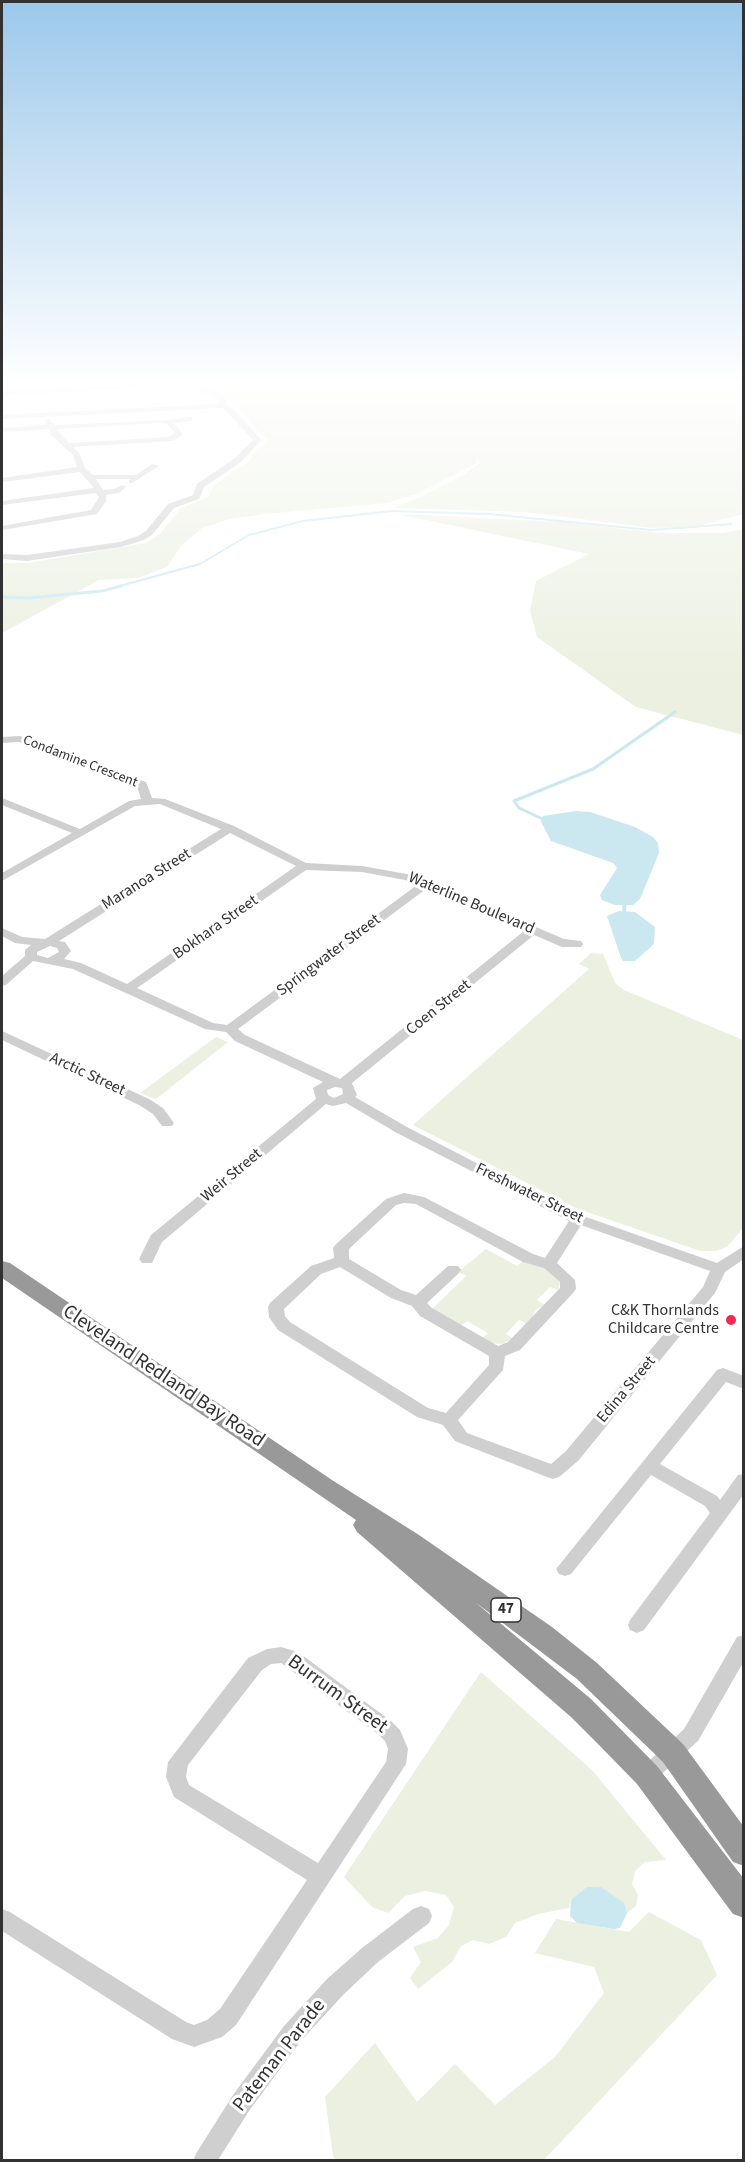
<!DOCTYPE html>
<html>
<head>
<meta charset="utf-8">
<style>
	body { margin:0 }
	#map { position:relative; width:745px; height:2162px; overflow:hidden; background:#fff; font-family:"Source Sans 3",sans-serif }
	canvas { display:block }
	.frame { position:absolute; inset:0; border:3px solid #323232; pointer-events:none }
</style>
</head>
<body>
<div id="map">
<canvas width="745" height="2162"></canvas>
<div class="frame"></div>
</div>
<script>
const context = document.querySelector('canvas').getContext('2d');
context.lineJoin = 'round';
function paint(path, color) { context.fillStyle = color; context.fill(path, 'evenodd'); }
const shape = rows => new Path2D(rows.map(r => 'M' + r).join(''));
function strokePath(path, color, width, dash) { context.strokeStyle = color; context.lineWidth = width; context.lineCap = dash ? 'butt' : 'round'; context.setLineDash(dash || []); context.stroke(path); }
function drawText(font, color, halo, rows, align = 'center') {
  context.font = font + ' "Source Sans 3",sans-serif'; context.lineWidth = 6; context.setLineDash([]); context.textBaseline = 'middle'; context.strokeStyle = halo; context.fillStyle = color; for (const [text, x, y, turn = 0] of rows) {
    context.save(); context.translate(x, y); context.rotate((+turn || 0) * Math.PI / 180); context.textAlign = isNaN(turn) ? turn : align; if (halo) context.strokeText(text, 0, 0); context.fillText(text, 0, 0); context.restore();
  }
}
const green = shape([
	[175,381,743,381,744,514,697,526,652,528,526,512,393,508,423,496,463,475,480,463,476,457,477,463,419,493,387,503,264,514,230,519,202,528,181,546,167,567,138,578,99,580,2,633,2,563,28,563,146,543,160,534,180,509,210,496,212,487,248,462,258,448,267,443,267,438,259,433,236,404,231,403,219,392],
	[397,514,561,522,663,533,724,533,743,529,743,735,636,707,537,637,530,611,536,581,589,554],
	[591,953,603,954,615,983,624,990,743,1040,743,1228,727,1247,715,1251,700,1251,576,1208,413,1125,589,969,579,964],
	[216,1037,228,1042,156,1099,140,1093],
	[486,1249,517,1266,523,1261,541,1265,560,1282,558,1290,550,1287,537,1300,544,1305,536,1310,528,1324,519,1320,506,1334,513,1339,502,1344,489,1343,482,1338,488,1333,467,1321,460,1326,432,1309,466,1276,458,1272],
	[481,1672,592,1770,666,1860,645,1862,635,1871,632,1884,638,1895,636,1906,627,1913,624,1903,571,1899,569,1908,538,1914,515,1923,506,1937,489,1944,473,1940,461,1946,452,1962,418,1989,410,1978,421,1962,413,1947,438,1938,449,1925,454,1907,446,1895,425,1891,405,1896,388,1913,372,1907,344,1877],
	[649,1912,701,1940,717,1975,544,2160,336,2160,333,2156,325,2097,375,2043,417,2102,455,2064,495,2105,555,2057,604,1993,594,1967,535,1953,556,1919,629,1932]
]);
const water = shape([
	[576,811,590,812,635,827,653,837,658,843,659,853,640,899,633,905,615,905,602,900,600,895,617,868,613,863,551,841,541,822,543,816],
	[619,911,635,912,655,927,654,944,635,961,623,961,621,958,607,916],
	[587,1887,601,1887,624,1903,627,1913,620,1928,614,1929,577,1923,570,1916,571,1900]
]);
const streamFar2 = shape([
	[116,587,200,564,249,535,303,521,391,511,489,514,651,530,731,524]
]);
const streamFar1 = shape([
	[2,597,30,598,102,591,121,586],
	[547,821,519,808,514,801,593,769,675,712]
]);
const stream = shape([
	[624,911,625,900]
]);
const minor = shape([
	[142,381,152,381,124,389,2,395,2,391,124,385,142,381],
	[164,381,173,381,219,392,227,400,225,405,232,407,261,440,241,462,204,487,199,499,174,508,152,535,144,540,121,547,27,561,2,559,2,554,27,555,120,542,138,536,146,531,168,504,193,495,197,484,235,458,253,440,226,411,220,408,2,419,2,415,218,404,219,400,213,396,164,381],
	[189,417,192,417,192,421,174,423,183,434,173,441,73,447,80,454,85,468,93,475,136,475,152,464,159,466,132,483,129,483,129,479,96,479,103,490,114,489,122,485,126,487,119,493,106,495,106,501,97,514,2,530,2,526,91,510,99,497,96,493,2,505,2,501,94,488,80,472,2,482,2,478,77,467,73,455,51,435,49,429,2,432,2,428,47,425,45,420,49,418,54,425,169,420,189,417],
	[159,423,167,424,175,433,168,437,69,443,56,429,159,423],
	[20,736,146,782,152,798,165,799,234,826,306,863,362,866,412,875,431,881,433,883,564,939,581,941,583,944,581,947,562,947,534,935,352,1083,357,1095,355,1097,407,1127,569,1211,717,1263,744,1246,744,1259,725,1272,715,1293,578,1461,559,1477,553,1479,547,1477,455,1441,443,1425,417,1417,278,1330,269,1317,268,1307,270,1303,311,1266,334,1258,333,1248,336,1244,386,1199,404,1193,424,1197,533,1254,545,1258,569,1221,397,1133,346,1103,333,1106,326,1104,162,1242,152,1263,142,1263,139,1259,151,1235,316,1099,313,1088,323,1082,235,1041,226,1032,205,1029,73,969,33,961,6,985,2,986,2,976,25,956,25,950,31,945,15,943,2,936,2,928,22,937,45,939,221,829,160,804,135,806,2,881,2,873,72,833,2,805,2,798,80,829,129,801,141,799,137,786,19,742,2,743,2,737,20,736],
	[230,833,296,866,127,984,81,963,64,959,71,951,65,942,59,941,230,833],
	[306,870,362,872,405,880,417,885,227,1025,213,1023,137,988,306,870],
	[426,889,524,931,340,1079,245,1035,238,1029,426,889],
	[50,946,57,948,59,952,48,958,37,955,37,952,50,946],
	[335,1087,342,1088,343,1094,334,1098,328,1095,327,1090,335,1087],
	[404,1203,416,1204,523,1262,544,1268,560,1282,560,1288,508,1342,498,1346,432,1308,427,1303,458,1274,461,1270,458,1266,448,1266,416,1295,401,1290,349,1259,349,1249,396,1205,404,1203],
	[581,1225,710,1271,703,1287,566,1451,551,1464,467,1433,458,1420,503,1370,505,1356,520,1350,573,1293,576,1289,575,1280,557,1263,581,1225],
	[340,1267,391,1298,412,1306,420,1316,489,1356,489,1365,446,1413,428,1408,290,1322,285,1316,284,1309,321,1274,340,1267],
	[2,1031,149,1099,163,1108,174,1123,172,1126,162,1126,153,1114,139,1105,2,1040,2,1031],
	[723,1368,744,1376,744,1389,726,1382,660,1464,717,1496,720,1500,738,1475,744,1474,744,1494,644,1630,637,1633,630,1630,628,1625,630,1620,710,1513,705,1506,651,1475,571,1574,565,1576,559,1574,556,1569,717,1370,723,1368],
	[744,1635,744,1661,698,1741,654,1781,647,1784,640,1781,637,1775,640,1769,684,1729,737,1637,744,1635],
	[281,1647,298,1652,391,1721,400,1730,408,1749,406,1764,236,2025,222,2037,194,2047,172,2039,2,1931,2,1909,10,1912,186,2022,194,2025,207,2020,220,2009,307,1880,174,1797,166,1777,168,1762,248,1658,267,1649,281,1647],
	[281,1663,377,1733,385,1741,388,1749,386,1762,318,1863,189,1785,186,1777,188,1765,262,1670,271,1664,281,1663],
	[421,1906,429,1909,432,1916,429,1923,378,1962,343,1995,300,2042,249,2111,218,2160,193,2160,197,2152,233,2095,284,2026,327,1979,362,1948,413,1909,421,1906]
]);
const highway = shape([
	[2,1261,10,1263,332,1480,419,1535,552,1627,597,1663,683,1744,744,1827,744,1866,733,1862,663,1762,577,1679,475,1602,591,1699,657,1766,744,1879,744,1918,733,1914,637,1784,600,1746,571,1717,357,1532,353,1525,356,1520,2,1278,2,1261]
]);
const markers = [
	[731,1320,6,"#f52855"]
];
const farStreetnames = [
	["Condamine Crescent",80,762,21]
];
const shields = [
	[506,1610,30]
];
const shieldNames = [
	["47",506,1610]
];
const streetNames = [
	["Maranoa Street",147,880,-32],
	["Waterline Boulevard",471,904,23],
	["Bokhara Street",216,928,-35],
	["Springwater Street",329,956,-37],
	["Coen Street",439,1008,-39],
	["Arctic Street",87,1075,25],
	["Weir Street",232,1176,-40],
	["Freshwater Street",529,1194,26],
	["Edina Street",627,1390,-50]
];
const poiNames = [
	["C&K Thornlands",719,1311],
	["Childcare Centre",719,1329]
];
const nearStreetnames = [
	["Cleveland Redland Bay Road",163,1377,34],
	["Burrum Street",337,1695,36],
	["Pateman Parade",280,2056,-52]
];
paint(green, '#ebf0e0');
paint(water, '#cbe7f0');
strokePath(streamFar2, '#cbe7f0', 2);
strokePath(streamFar1, '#cbe7f0', 3);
strokePath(stream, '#cbe7f0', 4);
paint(minor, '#cfcfcf');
paint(highway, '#999');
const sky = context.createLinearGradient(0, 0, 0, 683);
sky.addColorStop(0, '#9cc8eb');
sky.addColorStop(0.56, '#fff');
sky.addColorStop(1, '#ffffff00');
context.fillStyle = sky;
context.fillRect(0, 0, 745, 683);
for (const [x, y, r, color] of markers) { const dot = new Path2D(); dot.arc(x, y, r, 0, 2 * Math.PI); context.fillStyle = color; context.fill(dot); strokePath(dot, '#fff', 2); }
drawText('14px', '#323232', '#fff', farStreetnames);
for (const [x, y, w] of shields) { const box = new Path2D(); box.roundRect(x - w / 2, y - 12, w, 24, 4.5); context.fillStyle = '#fff'; context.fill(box); strokePath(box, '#323232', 1.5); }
drawText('bold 15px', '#323232', null, shieldNames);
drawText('16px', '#323232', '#fff', streetNames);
drawText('16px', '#323232', '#fff', poiNames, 'right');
drawText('20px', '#323232', '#fff', nearStreetnames);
</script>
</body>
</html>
